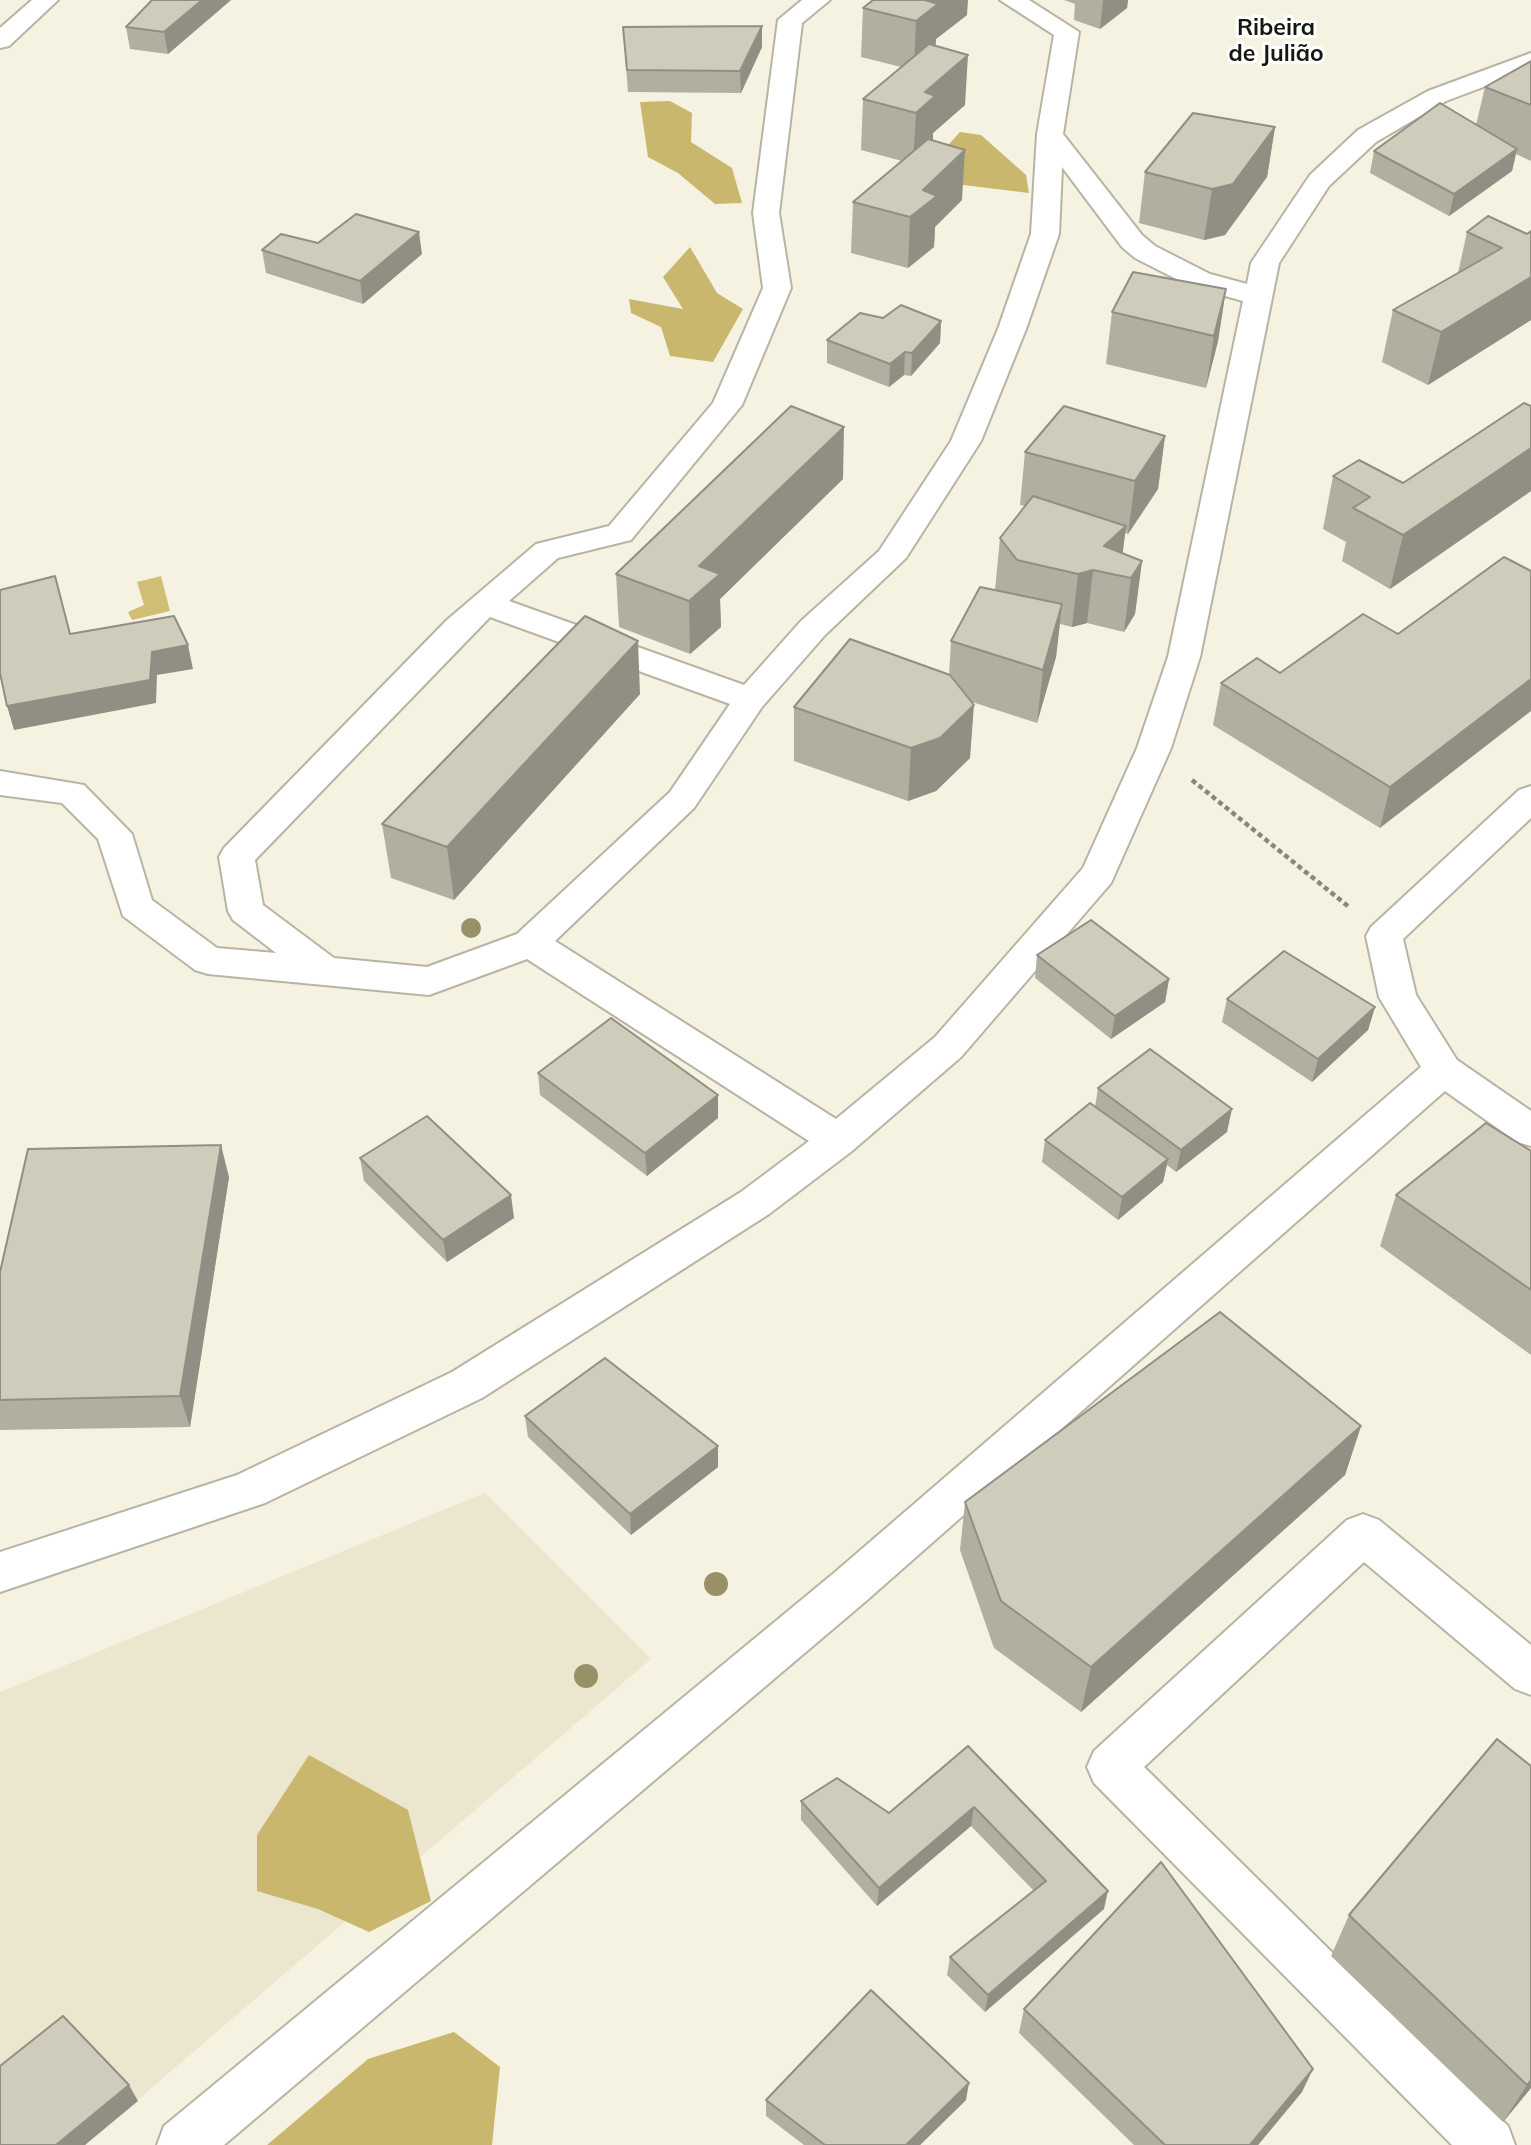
<!DOCTYPE html>
<html>
<head>
<meta charset="utf-8">
<style>
	body { margin:0 }
	canvas { display:block; background:#f6f2e1 }
</style>
</head>
<body>
<canvas width="1531" height="2145"></canvas>
<script>
const context = document.querySelector('canvas').getContext('2d');
context.lineJoin = 'round';
function paint(path, color) { context.fillStyle = color; context.fill(path, 'evenodd'); }
const shape = rows => new Path2D(rows.map(r => 'M' + r).join(''));
function strokePath(path, color, width, dash) { context.strokeStyle = color; context.lineWidth = width; context.lineCap = dash ? 'butt' : 'round'; context.setLineDash(dash || []); context.stroke(path); }
function drawText(font, color, halo, rows, align = 'center') {
  context.font = font + ' Mulish,sans-serif'; context.lineWidth = 6; context.setLineDash([]); context.textBaseline = 'middle'; context.strokeStyle = halo; context.fillStyle = color; for (const [text, x, y, turn = 0] of rows) {
    context.save(); context.translate(x, y); context.rotate((+turn || 0) * Math.PI / 180); context.textAlign = isNaN(turn) ? turn : align; if (halo) context.strokeText(text, 0, 0); context.fillText(text, 0, 0); context.restore();
  }
}
const built = shape([
	[485,1493,651,1659,85,2145,0,2145,0,1692]
]);
const forest = shape([
	[670,101,692,113,691,142,732,168,742,203,715,204,678,173,648,157,640,102],
	[960,132,981,135,1026,175,1029,193,963,185,942,152],
	[690,247,717,293,743,309,713,362,670,356,661,327,631,313,629,299,683,309,663,277],
	[309,1755,408,1810,431,1901,369,1932,318,1909,257,1891,257,1835],
	[454,2032,500,2067,492,2145,267,2145,368,2059]
]);
const water = shape([
	[161,576,170,611,132,620,128,612,144,605,137,582]
]);
const path = shape([
	[1192,780,1349,907]
]);
const minor = shape([
	[32,0,58,0,9,46,0,48,0,28,32,0],
	[802,0,830,0,802,23,779,213,791,288,742,405,631,540,558,558,509,601,744,685,801,621,879,551,951,441,998,329,1031,234,1037,134,1054,35,1000,0,1029,0,1079,32,1063,134,1142,235,1155,246,1210,274,1247,284,1251,263,1310,175,1358,130,1428,91,1531,53,1531,69,1446,101,1376,142,1329,186,1279,263,1200,657,1171,748,1111,883,961,1057,852,1151,769,1214,482,1398,265,1503,0,1592,0,1552,237,1475,452,1372,741,1192,809,1141,527,959,429,995,208,974,195,970,123,916,98,839,62,803,0,795,0,771,84,785,132,834,152,900,217,948,276,953,233,920,228,911,219,857,224,848,447,620,536,544,609,526,713,403,763,288,753,213,778,20,802,0],
	[1062,167,1122,247,1135,258,1190,286,1243,301,1168,657,1137,748,1083,868,935,1037,836,1119,555,941,694,808,762,707,825,635,906,558,981,441,1026,329,1059,234,1062,167],
	[490,617,730,704,670,792,517,934,427,967,334,958,263,905,255,860,490,617],
	[1531,786,1531,818,1403,939,1416,995,1457,1060,1531,1111,1531,1146,1517,1142,1445,1091,866,1601,224,2145,157,2145,164,2126,834,1573,1421,1067,1379,997,1366,936,1371,927,1519,790,1531,786],
	[1363,1514,1379,1520,1531,1645,1531,1695,1515,1689,1364,1562,1144,1767,1508,2126,1515,2145,1452,2145,1094,1783,1087,1767,1094,1751,1347,1520,1363,1514]
]);
const trees = [
	[471,928,10],
	[716,1584,12],
	[586,1676,12]
];
const wall = shape([
	[152,0,231,0,168,54,130,49,126,27],
	[1064,0,1128,0,1127,8,1100,29,1074,20,1075,4],
	[863,8,967,15,936,39,935,46,965,105,933,133,933,140,962,200,935,227,934,247,908,268,851,253,853,202,902,161,861,150,863,99,901,67,861,57],
	[623,27,762,47,741,93,628,92],
	[1531,61,1531,161,1516,154,1512,171,1449,216,1370,173,1374,151,1476,125,1485,87],
	[1275,127,1267,177,1225,235,1204,240,1139,223,1145,172],
	[1531,231,1531,320,1428,385,1382,362,1393,310,1458,273,1467,232,1527,234],
	[318,243,422,254,363,304,266,273,262,250],
	[1226,289,1218,341,1206,388,1106,364,1112,312],
	[883,318,941,321,940,343,911,376,904,375,889,387,827,363,827,340],
	[1531,406,1531,491,1390,589,1342,561,1346,542,1323,529,1333,476,1403,483],
	[1165,436,1158,489,1128,534,1125,533,1122,554,1142,561,1135,614,1124,632,1087,623,1072,627,1060,624,1056,657,1037,723,972,702,970,758,936,791,908,801,794,761,794,707,949,675,951,641,995,590,1000,538,1025,506,1020,505,1025,452],
	[843,479,720,599,721,627,690,654,619,627,616,574],
	[1531,571,1380,828,1213,725,1221,683,1280,673,1398,634],
	[640,694,454,900,391,878,382,824],
	[1037,955,1169,979,1165,1002,1111,1039,1035,978],
	[1227,999,1375,1007,1368,1030,1312,1082,1222,1022],
	[538,1073,718,1118,647,1176,540,1095],
	[1098,1088,1227,1132,1176,1172,1167,1165,1163,1182,1118,1220,1042,1162,1045,1140,1095,1107],
	[1531,1151,1531,1355,1380,1246,1396,1195],
	[360,1158,514,1218,447,1262,364,1181],
	[229,1177,190,1427,0,1430,0,1272],
	[525,1416,718,1467,631,1535,528,1437],
	[1361,1426,1345,1475,1081,1712,994,1648,960,1550,965,1502],
	[968,1746,1104,1909,985,2012,947,1975,950,1957,1034,1891,971,1826,877,1906,801,1820,801,1801,889,1813],
	[1531,1766,1531,2088,1503,2122,1331,1956,1349,1915],
	[1024,2009,1302,2092,1258,2145,1134,2145,1019,2033],
	[766,2100,966,2100,920,2145,804,2145,766,2116]
]);
const shadedWall = shape([
	[202,0,231,0,168,54,164,32],
	[925,0,968,0,967,15,936,39,935,54,914,70,916,21],
	[1103,0,1128,0,1127,8,1100,29],
	[762,26,762,47,741,93,740,71],
	[968,55,965,105,933,133,933,147,913,164,916,113,925,92],
	[1275,127,1267,177,1225,235,1204,240,1212,189],
	[1517,149,1512,171,1449,216,1454,194],
	[965,150,962,200,935,227,934,247,908,268,910,217,923,190],
	[419,232,422,254,363,304,360,281],
	[1531,277,1531,320,1428,385,1441,332],
	[1226,289,1218,341,1206,388,1214,336],
	[941,321,940,343,911,376,912,353],
	[905,352,904,375,889,387,890,364],
	[844,427,843,479,720,599,721,627,690,654,689,601,699,566],
	[1165,436,1158,489,1128,534,1135,481],
	[1531,448,1531,491,1390,589,1403,535],
	[1126,526,1120,576,1104,546],
	[1142,561,1135,614,1124,632,1131,578],
	[1093,570,1087,623,1072,627,1078,574],
	[1062,604,1056,657,1037,723,1043,670],
	[638,641,640,694,454,900,447,847],
	[188,645,193,669,157,675,156,703,14,730,7,706,152,652],
	[1531,679,1531,711,1380,828,1390,787],
	[974,705,970,758,936,791,908,801,911,748],
	[1169,979,1165,1002,1111,1039,1115,1016],
	[1375,1007,1368,1030,1312,1082,1318,1059],
	[718,1095,718,1118,647,1176,645,1153],
	[1232,1109,1227,1132,1176,1172,1181,1150],
	[221,1145,229,1177,190,1427,180,1396],
	[1168,1159,1163,1182,1118,1220,1122,1197],
	[511,1195,514,1218,447,1262,443,1240],
	[1361,1426,1345,1475,1081,1712,1091,1667],
	[718,1446,718,1467,631,1535,630,1514],
	[974,1807,971,1826,877,1906,879,1888],
	[1108,1891,1104,1909,985,2012,988,1995],
	[1313,2069,1302,2092,1258,2145,1250,2145],
	[1531,2080,1531,2088,1503,2122,1527,2085],
	[969,2083,966,2100,920,2145,906,2145],
	[129,2085,138,2101,85,2145,56,2145]
]);
const building = shape([
	[152,0,202,0,164,32,126,27,152,0],
	[873,0,925,0,938,4,916,21,863,8,873,0],
	[762,26,740,71,627,70,623,27,762,26],
	[929,44,968,55,925,92,935,96,916,113,863,99,929,44],
	[1531,61,1531,105,1485,87,1531,61],
	[1440,103,1517,149,1454,194,1374,151,1440,103],
	[1193,113,1275,127,1233,184,1212,189,1145,172,1193,113],
	[928,139,965,150,923,190,937,196,910,217,853,202,928,139],
	[356,214,419,232,360,281,262,250,281,234,318,243,356,214],
	[1488,216,1527,234,1531,231,1531,277,1441,332,1393,310,1502,248,1467,232,1488,216],
	[1133,272,1226,289,1214,336,1112,312,1133,272],
	[901,305,941,321,912,353,905,352,890,364,827,340,860,313,883,318,901,305],
	[1524,403,1531,406,1531,448,1403,535,1353,508,1370,497,1333,476,1359,460,1403,483,1524,403],
	[791,406,844,427,699,566,720,574,689,601,616,574,791,406],
	[1064,406,1165,436,1135,481,1025,452,1064,406],
	[1033,496,1126,526,1104,546,1142,561,1131,578,1093,570,1078,574,1017,560,1000,538,1033,496],
	[1504,557,1531,571,1531,679,1390,787,1221,683,1257,658,1280,673,1363,614,1398,634,1504,557],
	[55,576,70,634,174,616,188,645,152,652,150,680,7,706,0,673,0,590,55,576],
	[980,587,1062,604,1043,670,951,641,980,587],
	[585,616,638,641,447,847,382,824,585,616],
	[850,639,950,675,974,705,940,738,911,748,794,707,850,639],
	[1091,920,1169,979,1115,1016,1037,955,1091,920],
	[1284,951,1375,1007,1318,1059,1227,999,1284,951],
	[611,1018,718,1095,645,1153,538,1073,611,1018],
	[1150,1049,1232,1109,1181,1150,1098,1088,1150,1049],
	[1090,1103,1168,1159,1122,1197,1045,1140,1090,1103],
	[427,1116,511,1195,443,1240,360,1158,427,1116],
	[1486,1123,1531,1151,1531,1290,1396,1195,1486,1123],
	[221,1145,180,1396,0,1400,0,1272,28,1149,221,1145],
	[1220,1312,1361,1426,1091,1667,1001,1601,965,1502,1220,1312],
	[605,1358,718,1446,630,1514,525,1416,605,1358],
	[1497,1739,1531,1766,1531,2080,1527,2085,1349,1915,1497,1739],
	[968,1746,1108,1891,988,1995,950,1957,1046,1881,974,1807,879,1888,801,1801,837,1778,889,1813,968,1746],
	[1161,1862,1313,2069,1250,2145,1165,2145,1024,2009,1161,1862],
	[871,1990,969,2083,906,2145,825,2145,766,2100,871,1990],
	[63,2016,129,2085,56,2145,0,2145,0,2066,63,2016]
]);
const farDistrictnames = [
	["Ribeira",1276,28],
	["de Julião",1276,54]
];
paint(built, '#ece6ce');
paint(forest, '#c9b76d');
paint(water, '#d0be75');
strokePath(minor, '#b8b4a4', 4);
strokePath(path, '#89867a', 4.5, [5, 3.5]);
paint(minor, '#fff');
context.fillStyle = '#989066';
for (const [x, y, r] of trees) { context.beginPath(); context.arc(x, y, r, 0, 2 * Math.PI); context.fill(); }
paint(wall, '#b2afa1');
paint(shadedWall, '#918f83');
paint(building, '#cfccbb');
strokePath(building, '#918f83', 2);
drawText('bold 23px', '#171610', '#fff', farDistrictnames);
</script>
</body>
</html>
